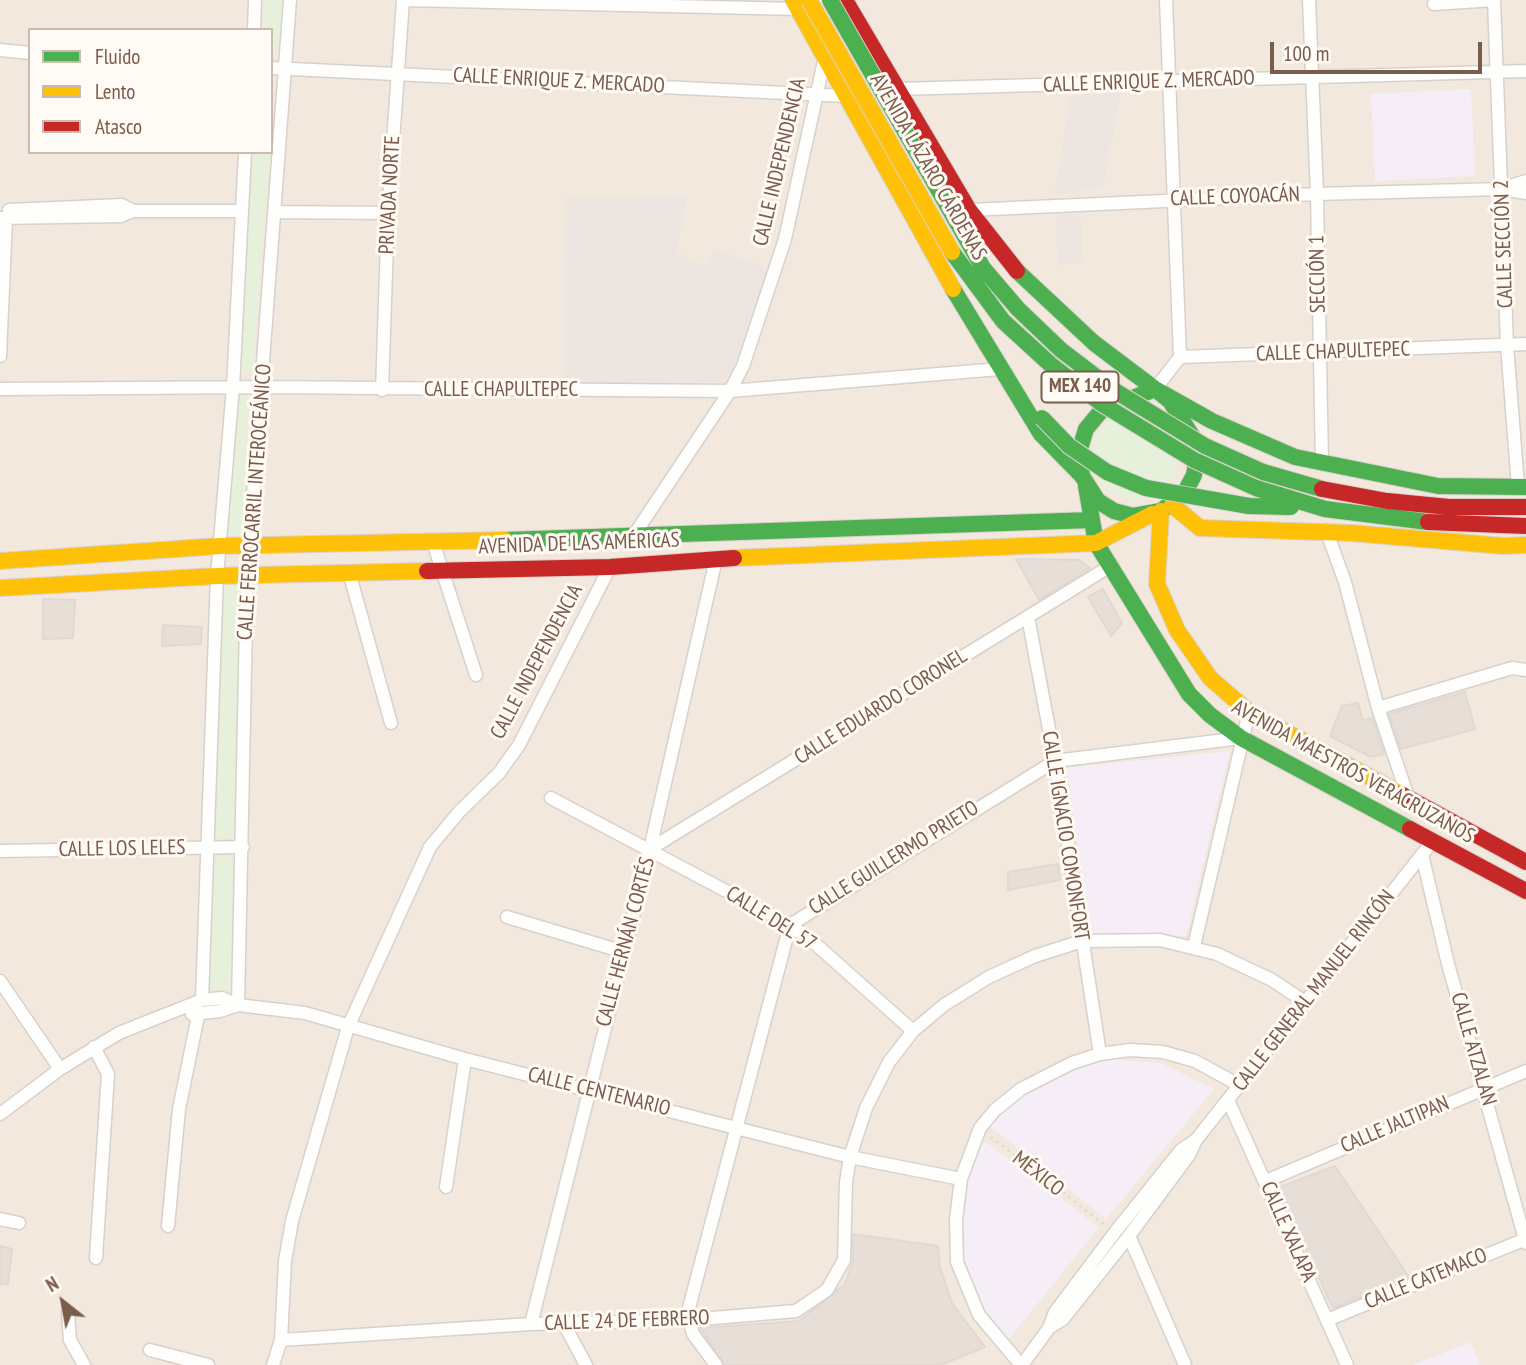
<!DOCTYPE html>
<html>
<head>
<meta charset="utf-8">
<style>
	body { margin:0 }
	#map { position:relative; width:1526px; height:1365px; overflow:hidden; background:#f9f5f0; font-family:"PT Sans Narrow",sans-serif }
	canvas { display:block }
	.legend { position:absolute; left:28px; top:28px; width:245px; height:126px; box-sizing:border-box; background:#fffaf3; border:2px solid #cabbb1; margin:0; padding:9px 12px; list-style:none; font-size:21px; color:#7a5c4d }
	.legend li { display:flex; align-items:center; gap:14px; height:35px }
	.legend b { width:35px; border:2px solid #cabbb1 }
	.north { position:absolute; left:28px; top:1267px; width:70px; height:70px; -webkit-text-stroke:5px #fffaf3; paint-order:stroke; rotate:329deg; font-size:19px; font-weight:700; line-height:28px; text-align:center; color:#7a5c4d }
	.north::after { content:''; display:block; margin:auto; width:24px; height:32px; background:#7a5c4d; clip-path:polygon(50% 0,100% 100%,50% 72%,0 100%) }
	.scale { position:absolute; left:1270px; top:42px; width:212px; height:32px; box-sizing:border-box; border:4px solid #7a5c4d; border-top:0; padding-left:9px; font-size:21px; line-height:24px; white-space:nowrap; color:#7a5c4d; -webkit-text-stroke:5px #fffaf3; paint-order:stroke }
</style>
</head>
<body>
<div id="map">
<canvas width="1526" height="1365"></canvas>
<ul class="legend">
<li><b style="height:9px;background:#4caf50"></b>Fluido</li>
<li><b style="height:9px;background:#ffc107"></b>Lento</li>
<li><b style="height:9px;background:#c62828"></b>Atasco</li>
</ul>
<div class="north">N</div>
<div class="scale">100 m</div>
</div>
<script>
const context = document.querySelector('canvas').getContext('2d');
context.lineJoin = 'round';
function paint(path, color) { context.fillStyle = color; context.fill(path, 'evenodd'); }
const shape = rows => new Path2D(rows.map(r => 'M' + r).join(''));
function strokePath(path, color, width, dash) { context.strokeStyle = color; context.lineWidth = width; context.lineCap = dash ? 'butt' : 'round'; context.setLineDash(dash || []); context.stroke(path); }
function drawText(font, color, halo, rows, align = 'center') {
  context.font = font + ' "PT Sans Narrow",sans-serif'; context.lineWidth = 6; context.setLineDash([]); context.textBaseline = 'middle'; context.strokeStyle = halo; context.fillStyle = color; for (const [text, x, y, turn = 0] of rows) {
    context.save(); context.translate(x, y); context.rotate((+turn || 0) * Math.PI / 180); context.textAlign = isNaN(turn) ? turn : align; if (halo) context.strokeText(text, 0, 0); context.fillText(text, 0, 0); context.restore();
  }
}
const residential = shape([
	[0,0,1526,0,1526,1365,0,1365],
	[30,30,271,30,271,152,30,152]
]);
const industrial = shape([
	[1121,92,1103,188,1055,194,1070,96],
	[688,196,676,253,706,266,715,248,769,269,732,371,719,382,563,384,565,198],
	[1056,214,1081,216,1082,262,1058,265]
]);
const education = shape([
	[1471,89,1475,176,1375,181,1371,94],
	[1230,751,1186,936,1091,936,1067,768],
	[1095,1058,1161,1063,1214,1089,1106,1219,987,1124,1031,1080],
	[978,1136,1099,1227,1005,1344,976,1302,955,1255,954,1214],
	[1471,1342,1480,1365,1413,1365]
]);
const green = shape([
	[264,0,283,0,281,53,271,52,271,30,263,30],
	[253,152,270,152,252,371,238,371],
	[227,392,250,392,243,535,222,535],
	[1120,415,1177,448,1177,463,1172,477,1151,496,1138,500,1111,494,1093,473,1090,460,1097,433,1107,422],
	[218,581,239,582,236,838,216,836],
	[211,852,235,853,231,989,210,989]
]);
const building = shape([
	[1016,559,1079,560,1090,568,1039,600,1016,559],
	[1103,589,1122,623,1111,636,1088,597,1103,589],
	[43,599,75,600,73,638,43,639,43,599],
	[163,625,202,627,201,644,162,646,163,625],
	[1465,692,1475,729,1401,749,1389,714,1465,692],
	[1358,703,1363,720,1372,718,1384,754,1371,757,1330,736,1342,706,1358,703],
	[1058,864,1060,880,1008,890,1008,872,1058,864],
	[1335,1166,1409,1277,1333,1308,1278,1188,1335,1166],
	[853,1234,938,1246,940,1267,952,1303,985,1347,941,1365,725,1365,700,1328,799,1321,845,1284,853,1261,853,1234],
	[0,1246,12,1249,8,1284,0,1284,0,1246]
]);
const path = shape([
	[991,1137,1105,1225]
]);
const street = shape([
	[406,0,799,9],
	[1166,0,1180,357],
	[1309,0,1317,194,1322,464],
	[1494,0,1507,345,1518,487],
	[1434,4,1494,0],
	[254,30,255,0],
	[0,50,30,53],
	[271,68,847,96],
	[898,89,1526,71],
	[1502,189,1526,181],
	[9,210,122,205,133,211],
	[969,210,1317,194,1502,189,1526,193],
	[275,212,388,213],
	[0,218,121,216,133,211,240,211],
	[0,356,6,219],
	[0,389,262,387,730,391,1000,369],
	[1155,389,1180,357,1526,344],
	[382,390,388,213,403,0],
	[1326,530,1345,582,1378,708,1409,800],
	[632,538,730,391,743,366,785,239,824,61],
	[433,542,476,675],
	[349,572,391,723],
	[1028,617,1055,761,1100,1054],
	[1378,708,1512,668,1526,670],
	[551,798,790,925,811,940,913,1031],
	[650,849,1112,565],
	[0,851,243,847],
	[1422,855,1448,964,1526,1243],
	[507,917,624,952],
	[1194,946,1249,712],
	[0,981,60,1069],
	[202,1000,217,576,233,387,245,152],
	[238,1005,247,575,290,0],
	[192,1014,220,1011,238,1005],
	[94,1047,108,1074,96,1258],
	[1228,1100,1347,1365],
	[0,1114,60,1069,119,1033,202,1000,222,998,238,1005,305,1013,465,1059,850,1157,961,1179],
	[1266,1181,1526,1071],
	[446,1187,465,1059],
	[0,1219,19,1223],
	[168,1226,179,1109,198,1016],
	[1129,1236,1185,1365],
	[68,1313,70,1340,84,1365],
	[1327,1320,1526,1239],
	[531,1324,650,849,716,559],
	[564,1324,586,1365],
	[1049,1328,1063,1319,1129,1236,1189,1155,1196,1140,1432,842],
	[281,1340,531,1324,689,1320,796,1311,827,1290,844,1260,846,1182,850,1157,866,1108,889,1062,913,1031,944,1005,989,977,1035,956,1082,941,1160,940,1217,954,1272,980,1305,1002],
	[150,1350,208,1365],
	[273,1365,281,1340,285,1261,292,1221,348,1027,430,847,459,812,499,773,519,745,610,567],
	[716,1365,693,1334,689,1320,689,1308,790,925,1055,761,1241,738],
	[1021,1365,979,1315,957,1262,956,1220,961,1179,980,1128,995,1110,1021,1089,1072,1063,1100,1054,1130,1050,1163,1052,1195,1061,1239,1085],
	[1022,1365,1049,1328,1055,1312,1116,1231,1181,1150,1196,1140]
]);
const fast = shape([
	[1017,271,1094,343,1155,389,1212,421,1295,457,1438,486,1526,487],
	[953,289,1041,434,1082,476],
	[1155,389,1170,401,1194,439,1197,457,1194,475,1185,492,1161,511,1133,516,1114,511,1098,501,1082,476,1079,452,1086,429,1101,411,1155,389],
	[1086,486,1096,543,1189,694,1210,715,1241,738,1410,829],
	[505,540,1092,520]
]);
const slow = shape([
	[793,0,953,289],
	[1172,505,1200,528,1351,533,1503,546,1526,545],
	[1161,511,1157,584,1177,630,1210,678,1249,712,1401,794],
	[734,558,1096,543,1152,514],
	[0,561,220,546,505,540],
	[0,588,217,576,427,571]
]);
const jam = shape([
	[845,0,969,210,1017,271],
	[427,571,610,567,734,558],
	[1401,794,1526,862],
	[1410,829,1526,891]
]);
const fastBridge = shape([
	[830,0,983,268,1018,309,1061,350,1112,389,1205,446,1263,472,1322,489],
	[952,252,1003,321,1050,364,1102,404,1194,460,1256,488,1325,509,1428,522],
	[1042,418,1069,446,1107,472,1146,488,1249,506,1291,507]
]);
const slowBridge = shape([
	[809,0,952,252]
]);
const jamBridge = shape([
	[1322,489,1387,501,1449,507,1526,507],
	[1428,522,1526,526]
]);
const shields = [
	[1080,387,77]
];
const shieldNames = [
	["MEX 140",1080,387]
];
const streetNames = [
	["CALLE ENRIQUE Z. MERCADO",559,81,3],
	["CALLE ENRIQUE Z. MERCADO",1149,82,-2],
	["CALLE INDEPENDENCIA",780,162,-77],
	["AVENIDA LÁZARO CÁRDENAS",928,167,60],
	["PRIVADA NORTE",390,195,-87],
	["CALLE COYOACÁN",1235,197,-2],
	["CALLE SECCIÓN 2",1504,244,-92],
	["SECCIÓN 1",1318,274,-91],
	["CALLE CHAPULTEPEC",1333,352,-2],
	["CALLE CHAPULTEPEC",501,390],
	["CALLE FERROCARRIL INTEROCEÁNICO",255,502,-86],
	["AVENIDA DE LAS AMÉRICAS",579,544,-2],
	["CALLE INDEPENDENCIA",537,662,-62],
	["CALLE EDUARDO CORONEL",881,707,-32],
	["AVENIDA MAESTROS VERACRUZANOS",1353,772,29],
	["CALLE IGNACIO COMONFORT",1065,836,81],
	["CALLE LOS LELES",122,849,-1],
	["CALLE GUILLERMO PRIETO",894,858,-32],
	["CALLE DEL 57",771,919,32],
	["CALLE HERNÁN CORTÉS",626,942,-75],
	["CALLE GENERAL MANUEL RINCÓN",1314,991,-52],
	["CALLE ATZALAN",1473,1049,74],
	["CALLE CENTENARIO",599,1092,14],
	["CALLE JALTIPAN",1395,1125,-23],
	["MÉXICO",1038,1174,38],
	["CALLE XALAPA",1288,1232,66],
	["CALLE CATEMACO",1426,1279,-22],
	["CALLE 24 DE FEBRERO",627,1321,-2]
];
paint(residential, '#f2e8de');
paint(industrial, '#ede5e0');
paint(education, '#f6eef6');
paint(green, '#e7f0db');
paint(building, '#e6ded7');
strokePath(building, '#e2d8d2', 2);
strokePath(street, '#d7d1cb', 15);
strokePath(fast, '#d9d2cb', 18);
strokePath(slow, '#d9d2cb', 18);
strokePath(jam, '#d9d2cb', 18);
strokePath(path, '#dcd5d0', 2.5, [2, 5]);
strokePath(street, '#fefefd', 12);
strokePath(fast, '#4caf50', 16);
strokePath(slow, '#ffc107', 16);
strokePath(jam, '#c62828', 16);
strokePath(fastBridge, '#dad1cc', 18, []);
strokePath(slowBridge, '#dad1cc', 18, []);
strokePath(jamBridge, '#dad1cc', 18, []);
strokePath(fastBridge, '#4caf50', 16);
strokePath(slowBridge, '#ffc107', 16);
strokePath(jamBridge, '#c62828', 16);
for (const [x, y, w] of shields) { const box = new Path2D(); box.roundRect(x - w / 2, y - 15.5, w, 31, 5); context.fillStyle = '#fffaf3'; context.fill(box); strokePath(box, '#7a5c4d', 2); }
drawText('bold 19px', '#7a5c4d', null, shieldNames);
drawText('21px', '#7a5c4d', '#fffaf3', streetNames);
</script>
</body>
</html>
